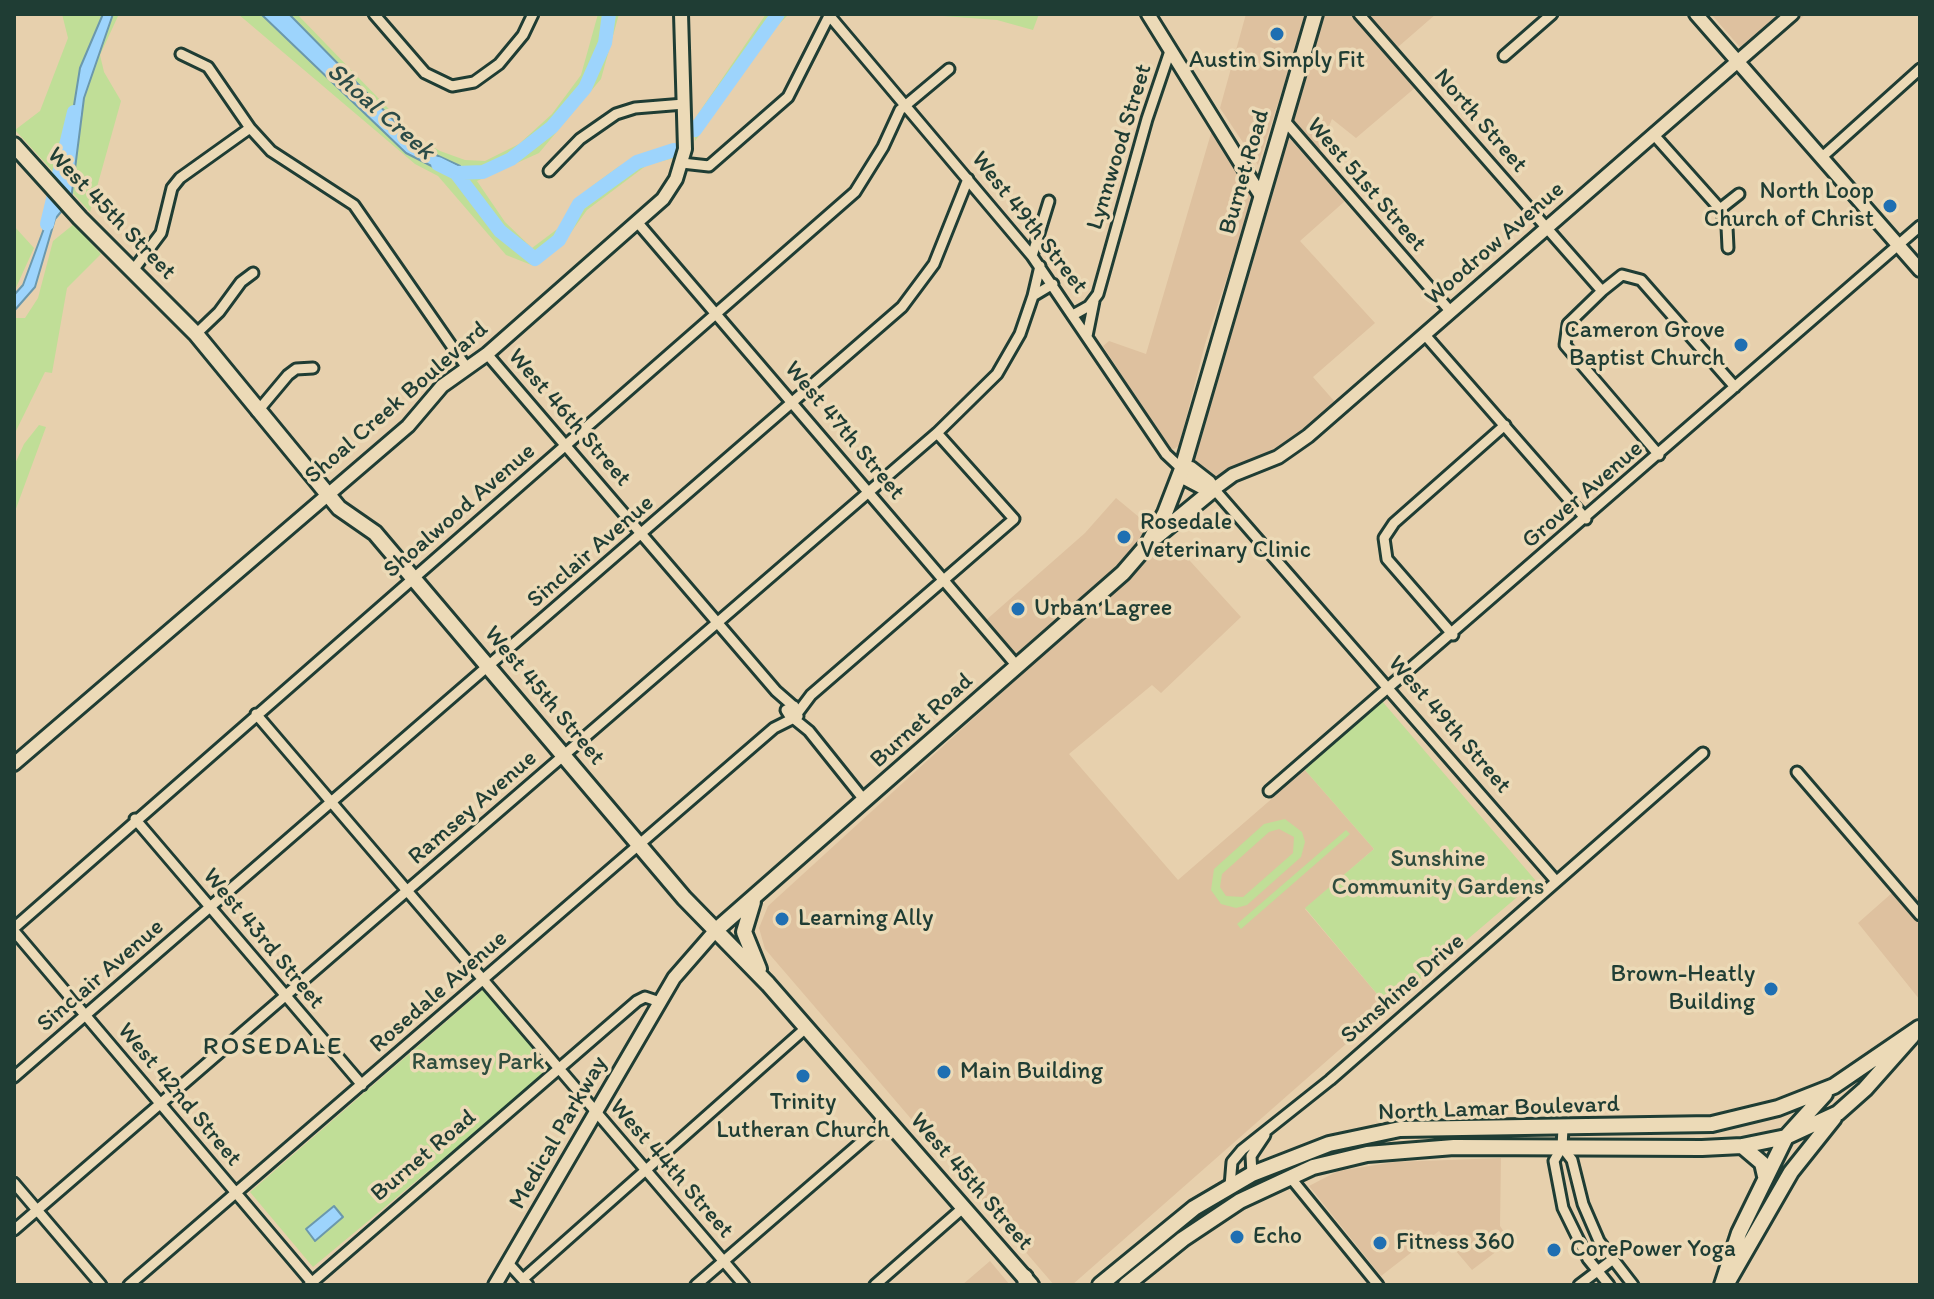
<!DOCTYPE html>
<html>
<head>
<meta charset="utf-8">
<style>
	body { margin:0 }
	#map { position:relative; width:1934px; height:1299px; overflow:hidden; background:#e7d0ad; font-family:Itim,sans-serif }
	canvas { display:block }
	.frame { position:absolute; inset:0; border:16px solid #1f3d34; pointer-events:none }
</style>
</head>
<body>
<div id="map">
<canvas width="1934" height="1299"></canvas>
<div class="frame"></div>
</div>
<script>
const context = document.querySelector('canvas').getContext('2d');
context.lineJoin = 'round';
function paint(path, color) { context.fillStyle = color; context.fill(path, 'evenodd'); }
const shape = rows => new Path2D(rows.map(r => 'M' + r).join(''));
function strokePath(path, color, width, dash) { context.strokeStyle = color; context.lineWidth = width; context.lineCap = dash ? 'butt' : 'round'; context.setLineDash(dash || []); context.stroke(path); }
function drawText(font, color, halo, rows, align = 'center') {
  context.font = font + ' Itim,sans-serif'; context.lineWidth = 7; context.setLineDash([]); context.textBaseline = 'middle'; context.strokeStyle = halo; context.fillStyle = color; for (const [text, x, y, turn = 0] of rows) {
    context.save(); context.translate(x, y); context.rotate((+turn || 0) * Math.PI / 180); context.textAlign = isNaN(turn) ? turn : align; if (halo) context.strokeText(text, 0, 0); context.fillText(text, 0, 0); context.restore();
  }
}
const built = shape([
	[1246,14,1307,14,1258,165,1220,108],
	[1325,14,1352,14,1416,87,1356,138,1332,119,1318,153,1290,122],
	[1369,14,1436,14,1398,47],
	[1711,14,1806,14,1752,61],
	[1212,130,1254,196,1205,344,1179,446,1174,449,1168,448,1103,346,1109,341,1146,354],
	[1288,137,1345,201,1300,241,1375,323,1313,377,1335,402,1293,439,1212,480,1193,457],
	[1116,498,1151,527,1117,569,1016,658,985,621,1085,533],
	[1170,539,1241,617,1161,693,1152,685,1069,754,1178,880,1305,770,1374,849,1305,909,1388,1007,1072,1285,1054,1285,765,949,759,928,768,906],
	[1901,885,1913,899,1920,894,1920,1000,1858,923],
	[1501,1158,1500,1226,1510,1241,1472,1270,1439,1231,1381,1276,1309,1186,1338,1171,1395,1162],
	[990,1261,1010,1285,962,1285]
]);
const green = shape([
	[62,14,119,14,100,55,104,72,121,101,90,212,15,130,40,111,68,38],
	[238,14,297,14,415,136,440,151,465,160,485,161,519,144,552,114,581,75,598,14,619,14,601,79,539,153,477,181,505,222,532,248,560,227,588,189,618,167,647,152,673,144,674,158,647,165,587,210,569,235,534,266,506,255,438,176,415,164],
	[766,14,789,14,775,28,695,141,694,120],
	[916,14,1039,14,1033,30,997,20],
	[74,224,101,254,67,288,52,373,45,372,14,435,14,318,25,318,38,298,53,241],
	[14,226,34,248,14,292],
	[39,425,46,427,14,514,14,466,24,444],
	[1382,701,1536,881,1388,1007,1305,908,1374,849,1305,770],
	[1285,819,1302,832,1305,842,1301,857,1247,905,1236,908,1221,904,1211,890,1214,869,1264,824],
	[1279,829,1294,837,1293,853,1243,897,1226,896,1220,887,1222,874,1269,832],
	[1346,830,1350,834,1241,929,1237,924],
	[485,988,552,1068,313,1267,250,1192]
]);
const water = shape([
	[103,14,113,14,84,98,71,200,55,219,35,287,14,311,14,295,23,285,62,180,80,68,103,14],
	[261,14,289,14,421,148,460,166,453,177,406,153,261,14],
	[334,1206,343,1217,315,1241,306,1229,334,1206]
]);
const river = shape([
	[695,130,778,14],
	[438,164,456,173,483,172,511,159,552,127,585,88,605,43,609,14],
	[456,173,500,231,535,259,559,240,579,204,637,162,674,150],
	[47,224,74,112]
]);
const minor = shape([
	[374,14,425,73,452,86,474,82,499,64,523,35,533,14],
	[828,14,1032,256,1166,454,1182,469],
	[1359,14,1602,291],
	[181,54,208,67,250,128,271,151,354,205,467,368],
	[1504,56,1552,14],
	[1284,120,1451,312],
	[1654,135,1720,209,1727,227,1728,248],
	[1821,158,1920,69],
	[682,163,709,166,788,97,829,16],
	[549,171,580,139,616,114,635,108,684,104],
	[1720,209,1739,194],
	[638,223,1017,666],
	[1032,256,1049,201],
	[134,269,161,233,172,188,180,178,250,128],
	[1033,296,1040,266],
	[1073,315,1089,306,1098,294,1147,119,1170,51],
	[196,334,219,312,241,282,253,273],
	[1425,335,1586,519],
	[1087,336,1094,301],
	[487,354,776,691,792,705],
	[257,412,288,375,296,369,313,368],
	[1659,455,1565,345,1568,324,1602,291,1622,275,1641,280,1735,387],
	[1214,489,1556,881],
	[1453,635,1387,559,1384,538,1394,523,1505,425],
	[799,711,811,695,1014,519,937,433],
	[256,714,744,1285],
	[793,718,809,731,865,801],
	[1797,772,1920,915],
	[1269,791,1920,226],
	[135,819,362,1085],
	[14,928,855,192,883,147,900,110,949,69],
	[14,931,314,1285],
	[14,1077,902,307,934,264,968,179],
	[1563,1128,1562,1147,1554,1161,1563,1208,1588,1259,1609,1285],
	[1562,1147,1572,1160,1583,1204,1599,1241,1633,1285],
	[1252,1174,1251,1156,1265,1135],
	[1290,1177,1378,1285],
	[14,1183,101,1285],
	[1230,1186,1232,1162,1242,1150,1330,1080,1703,753],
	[14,1230,937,433,997,374,1020,334,1033,296,1053,284],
	[508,1263,528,1285],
	[523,1279,807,1027],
	[129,1285,774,728,798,716,794,706,786,710,791,718],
	[309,1285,637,1001,645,997,660,1002],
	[696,1285,888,1119],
	[875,1285,964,1207],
	[1579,1285,1612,1260]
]);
const tertiary = shape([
	[1148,14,1261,196],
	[1696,14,1920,270],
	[1191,468,1209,482,1214,489,1205,489,1186,479,1182,469,1191,468],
	[1214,489,1233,475,1278,457,1308,436,1792,14],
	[14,764,408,426,442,386,487,354,663,199,676,179,685,149,681,14],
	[495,1285,674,978,715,931]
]);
const secondary = shape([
	[14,145,80,218,196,334,339,508,375,533,684,898,768,984,1031,1285],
	[1157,536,1214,489],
	[753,902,744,932,759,969],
	[715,931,1123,573,1148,544,1165,513,1182,469,1315,14]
]);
const primary = shape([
	[1742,1146,1762,1163,1765,1176],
	[1025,1277,1026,1285],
	[1100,1285,1194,1208,1252,1174,1329,1144,1400,1129,1712,1124,1778,1108,1834,1086,1919,1028],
	[1126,1285,1183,1239,1240,1201,1313,1167,1367,1154,1454,1147,1702,1148,1742,1146,1786,1137,1838,1113,1865,1089,1912,1036],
	[1722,1285,1739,1233,1786,1137,1825,1094],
	[1726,1285,1791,1172,1834,1118]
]);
const markers = [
	[1277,34,8,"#1f6fb2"],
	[1890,206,8,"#1f6fb2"],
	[1741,345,8,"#1f6fb2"],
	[1124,537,8,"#1f6fb2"],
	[1018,609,8,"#1f6fb2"],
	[782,919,8,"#1f6fb2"],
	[1771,989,8,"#1f6fb2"],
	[944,1072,8,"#1f6fb2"],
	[803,1076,8,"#1f6fb2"],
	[1237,1237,8,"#1f6fb2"],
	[1380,1243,8,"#1f6fb2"],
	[1554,1250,8,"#1f6fb2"]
];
const poiNames = [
	["Austin Simply Fit",1277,61,"center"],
	["North Loop",1874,192,"right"],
	["Church of Christ",1874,220,"right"],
	["Cameron Grove",1725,331,"right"],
	["Baptist Church",1725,359,"right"],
	["Rosedale",1140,523],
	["Veterinary Clinic",1140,551],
	["Urban Lagree",1034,609],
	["Learning Ally",798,919],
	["Brown-Heatly",1755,975,"right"],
	["Building",1755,1003,"right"],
	["Main Building",960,1072],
	["Trinity",803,1103,"center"],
	["Lutheran Church",803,1131,"center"],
	["Echo",1253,1237],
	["Fitness 360",1396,1243],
	["CorePower Yoga",1570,1250]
];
const streetNames = [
	["North Street",1480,121,49],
	["Lynnwood Street",1120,147,-73],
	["Burnet Road",1245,172,-74],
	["West 51st Street",1366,185,49],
	["West 45th Street",111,214,46],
	["West 49th Street",1029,223,52],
	["Woodrow Avenue",1495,244,-41],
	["Shoal Creek Boulevard",397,403,-41],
	["West 46th Street",569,418,49],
	["West 47th Street",844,431,50],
	["Grover Avenue",1583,495,-41],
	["Shoalwood Avenue",460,511,-41],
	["Sinclair Avenue",591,552,-41],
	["West 45th Street",544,696,50],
	["Burnet Road",922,721,-42],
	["West 49th Street",1449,725,49],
	["Ramsey Avenue",473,808,-41],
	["West 43rd Street",263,939,50],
	["Sinclair Avenue",101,976,-41],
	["Sunshine Drive",1403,989,-41],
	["Rosedale Avenue",439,992,-41],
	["West 42nd Street",179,1095,50],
	["North Lamar Boulevard",1499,1109,-2],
	["Medical Parkway",559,1133,-60],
	["Burnet Road",424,1156,-40],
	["West 44th Street",671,1169,49],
	["West 45th Street",971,1182,49]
];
const parkNames = [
	["Sunshine",1438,860],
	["Community Gardens",1438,888],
	["Ramsey Park",478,1063]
];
const waterNames = [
	["Shoal Creek",380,112,41]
];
const neighbourhoodNames = [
	["ROSEDALE",273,1047]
];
paint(built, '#dec19f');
paint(green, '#c0de97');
paint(water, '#9dd4fc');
strokePath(water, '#6b98ac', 2);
strokePath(river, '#9dd4fc', 14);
strokePath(minor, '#1f3d34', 15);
strokePath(tertiary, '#1f3d34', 18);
strokePath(secondary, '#1f3d34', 20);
strokePath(primary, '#1f3d34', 20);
strokePath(minor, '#ecdab7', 9);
strokePath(tertiary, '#ecdab7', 12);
strokePath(secondary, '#ecdab7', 14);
strokePath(primary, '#ecdab7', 14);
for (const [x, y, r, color] of markers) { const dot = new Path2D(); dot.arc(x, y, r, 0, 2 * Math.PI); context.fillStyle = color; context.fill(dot); strokePath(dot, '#ecdab7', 3); }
drawText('24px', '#1f3d34', '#ecdab7', poiNames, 'left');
drawText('24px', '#1f3d34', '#ecdab7', streetNames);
drawText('24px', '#2f4d3e', '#ecdab7', parkNames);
drawText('italic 26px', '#2c4c48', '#ecdab7', waterNames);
context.letterSpacing = '2px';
drawText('26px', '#1f3d34', '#ecdab7', neighbourhoodNames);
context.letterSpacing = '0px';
</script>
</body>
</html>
